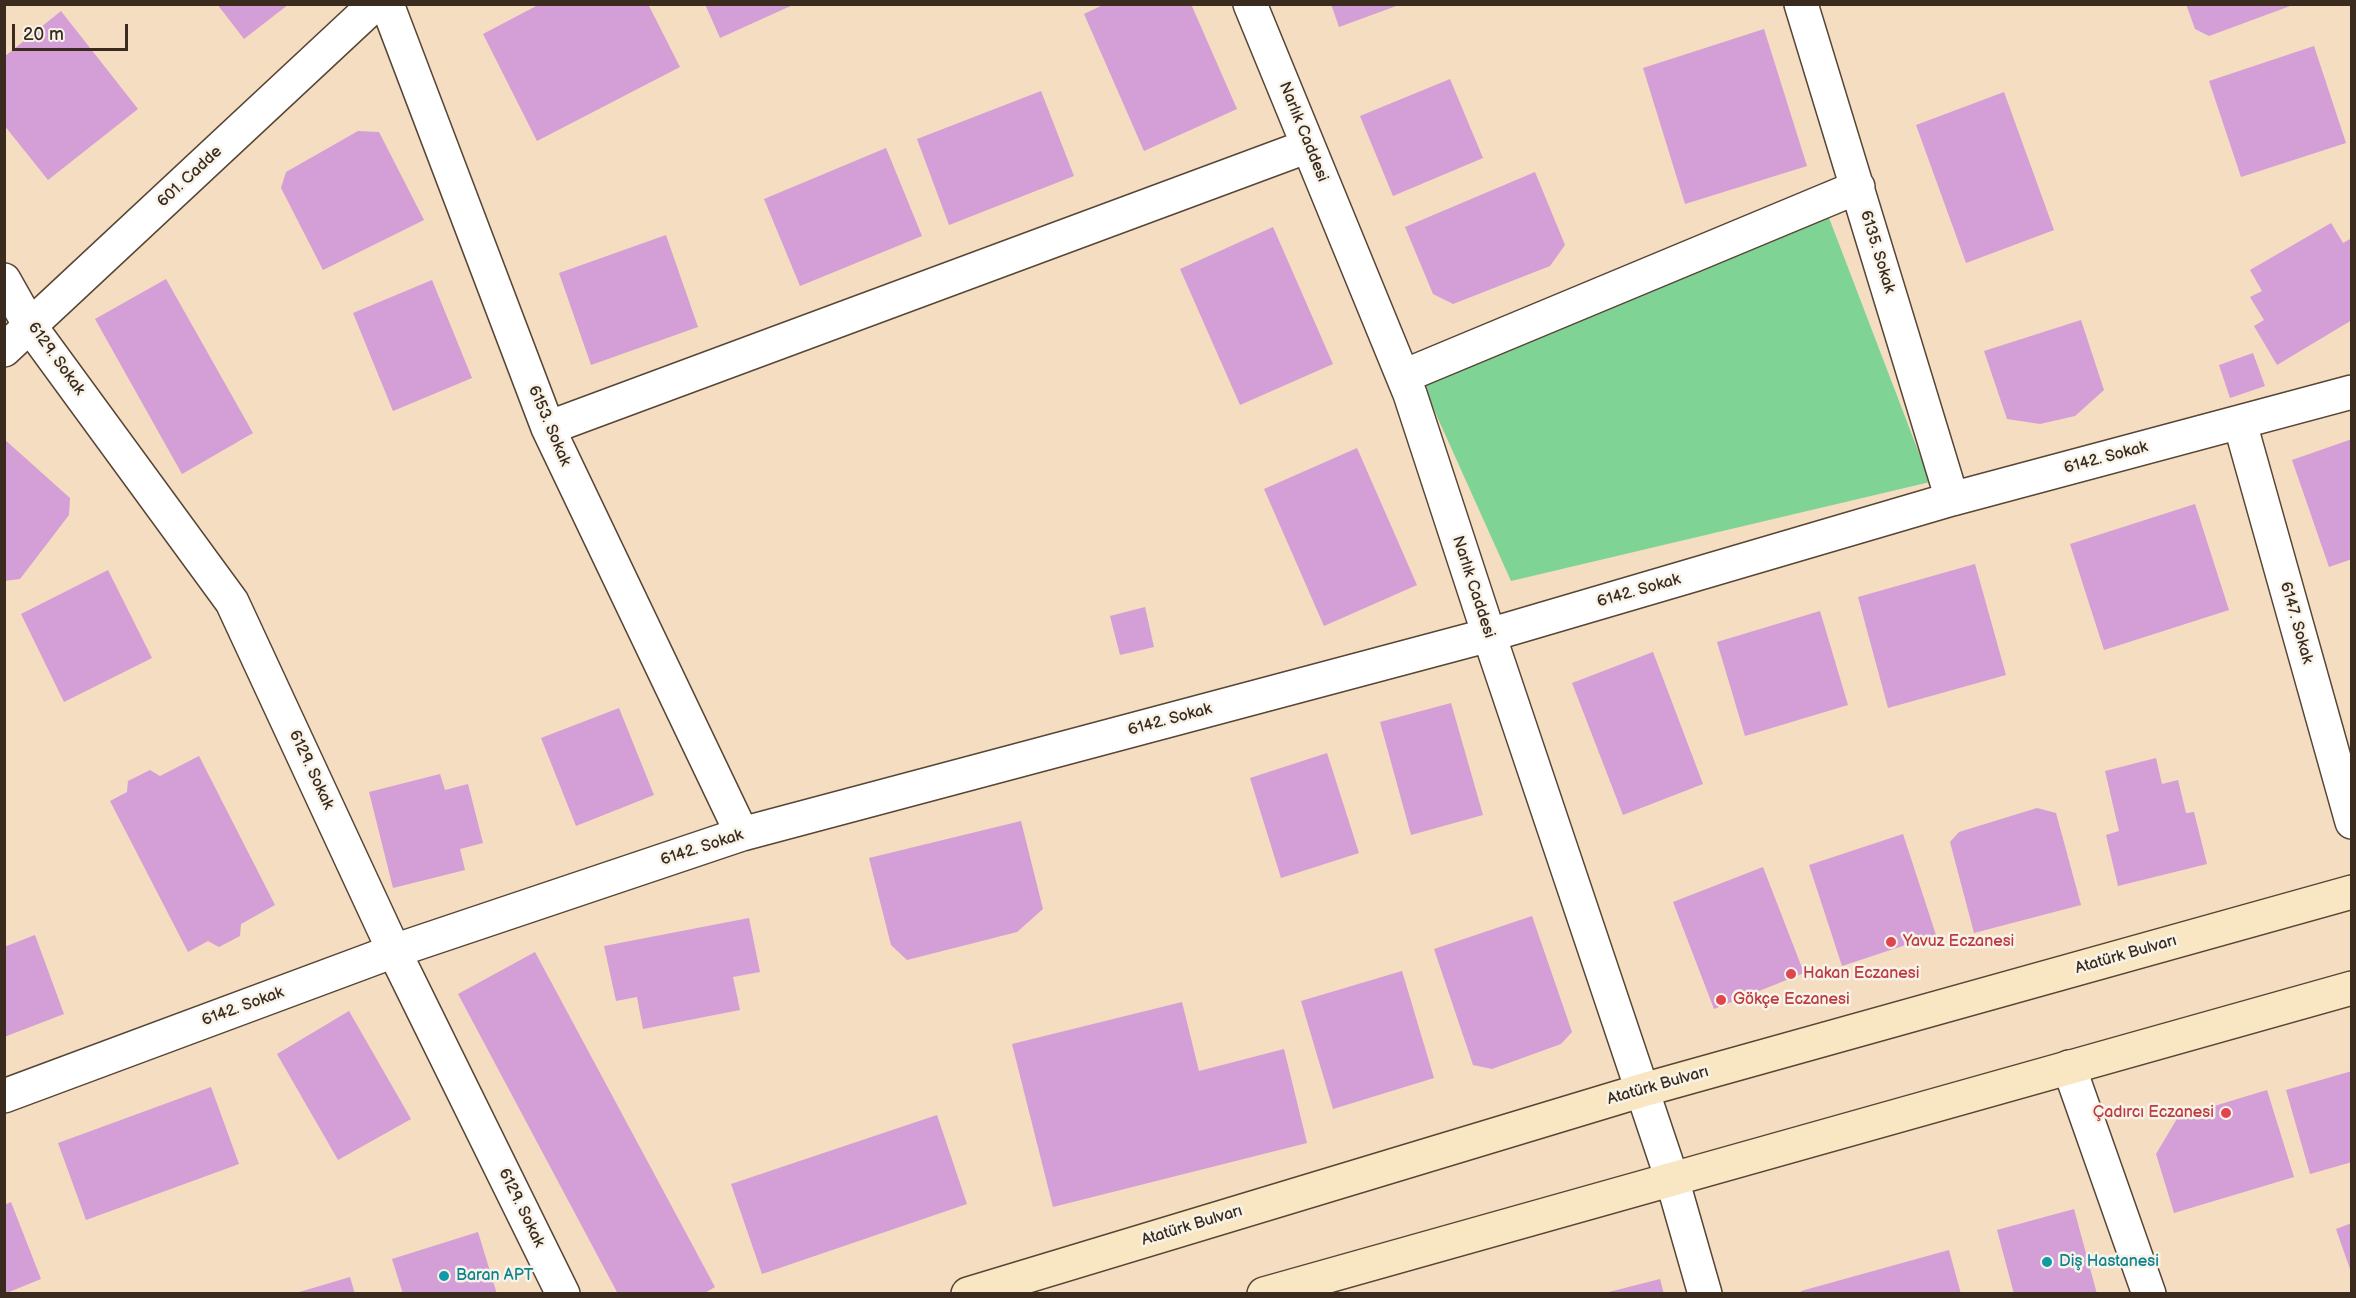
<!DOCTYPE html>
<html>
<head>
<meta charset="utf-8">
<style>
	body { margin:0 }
	#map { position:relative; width:2356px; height:1298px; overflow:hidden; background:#f4ddc0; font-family:"Balsamiq Sans",sans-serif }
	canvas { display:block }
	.frame { position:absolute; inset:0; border:6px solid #3b2a1e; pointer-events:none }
	.scale { position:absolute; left:12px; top:24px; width:116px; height:27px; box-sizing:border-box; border:3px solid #3b2a1e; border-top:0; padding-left:8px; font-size:18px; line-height:21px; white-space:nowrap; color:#3b2a1e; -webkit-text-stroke:4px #f7f3e8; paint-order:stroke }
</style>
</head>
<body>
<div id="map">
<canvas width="2356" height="1298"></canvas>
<div class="frame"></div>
<div class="scale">20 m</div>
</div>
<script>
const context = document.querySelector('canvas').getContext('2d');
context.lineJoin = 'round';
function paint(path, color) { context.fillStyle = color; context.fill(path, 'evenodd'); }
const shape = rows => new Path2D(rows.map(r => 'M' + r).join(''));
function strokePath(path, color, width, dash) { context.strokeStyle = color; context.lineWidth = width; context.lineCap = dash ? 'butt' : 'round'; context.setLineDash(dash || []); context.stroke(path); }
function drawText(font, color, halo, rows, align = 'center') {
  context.font = font + ' "Balsamiq Sans",sans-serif'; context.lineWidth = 5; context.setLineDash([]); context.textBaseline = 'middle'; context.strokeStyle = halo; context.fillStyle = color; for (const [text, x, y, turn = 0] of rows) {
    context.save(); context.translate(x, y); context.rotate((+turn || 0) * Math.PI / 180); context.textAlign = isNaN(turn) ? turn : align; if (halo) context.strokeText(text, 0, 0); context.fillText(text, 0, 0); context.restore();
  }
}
const green = shape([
	[1826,210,1930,482,1511,581,1422,383]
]);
const building = shape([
	[217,4,289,4,244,39],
	[540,4,648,4,680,67,537,141,483,34],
	[705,4,795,4,720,38],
	[1105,4,1191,4,1237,109,1144,151,1084,14],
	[1331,4,1399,4,1399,5,1339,27],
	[2186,4,2293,4,2293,5,2209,36,2195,29],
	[61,11,138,109,48,180,4,125,4,57],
	[1764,29,1807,166,1685,204,1643,68],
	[2314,46,2346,143,2241,177,2209,81],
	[1450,79,1483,158,1393,196,1360,116],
	[1041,91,1074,176,949,225,917,139],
	[2004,92,2054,230,1966,263,1916,125],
	[358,131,379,132,424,220,323,270,281,188,286,172],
	[886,148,922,236,800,286,764,199],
	[1535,172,1565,245,1550,266,1453,304,1433,294,1405,227],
	[2331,223,2343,243,2352,238,2352,320,2277,365,2254,326,2264,320,2250,297,2262,291,2250,270],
	[1273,227,1333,364,1240,405,1180,269],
	[666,235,698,327,591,365,559,273],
	[166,279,253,433,182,474,95,319],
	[432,280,472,378,393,411,353,313],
	[2081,320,2104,390,2075,416,2040,424,2007,419,1984,351],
	[2253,353,2265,386,2230,398,2219,365],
	[4,439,70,498,69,515,20,579,4,581],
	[2352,439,2352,559,2329,567,2292,460],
	[1357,448,1417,585,1324,626,1264,489],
	[2195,504,2229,610,2104,650,2070,544],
	[1975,564,2006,675,1888,708,1858,597],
	[108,570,152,658,64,702,21,614],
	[1145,607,1154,647,1120,655,1110,616],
	[1820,611,1848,705,1745,736,1717,642],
	[1653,652,1703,784,1623,815,1572,683],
	[1451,703,1483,815,1411,835,1380,722],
	[619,708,654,795,576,826,541,738],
	[1327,753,1359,853,1281,878,1250,778],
	[199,756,275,905,241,924,240,936,219,947,208,941,188,952,110,801,127,792,128,781,150,770,160,776],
	[2156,758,2162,784,2178,780,2186,813,2194,812,2207,864,2118,886,2106,835,2119,831,2105,771],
	[440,774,445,790,468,784,483,843,460,849,465,870,393,888,369,792],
	[2037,808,2056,813,2081,905,1974,933,1950,842,1959,832],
	[1021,821,1043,909,1017,932,907,960,891,945,869,858],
	[1903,834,1936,935,1842,966,1809,865],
	[1763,867,1804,973,1714,1009,1673,902],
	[1532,916,1572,1032,1561,1044,1492,1069,1473,1065,1434,949],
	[749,918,760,972,733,977,740,1010,643,1029,637,997,616,1001,604,946],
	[35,935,64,1014,4,1037,4,947],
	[535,952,715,1287,703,1294,618,1294,458,994],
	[1402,971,1434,1078,1333,1109,1301,1001],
	[1182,1002,1199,1071,1284,1049,1307,1143,1053,1207,1012,1044],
	[349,1011,411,1119,338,1160,277,1054],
	[2352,1071,2352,1162,2310,1174,2286,1090],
	[211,1087,239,1164,86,1220,58,1143],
	[2267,1090,2294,1177,2174,1213,2156,1154,2178,1117],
	[937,1115,967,1204,762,1274,731,1184],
	[11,1202,41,1279,4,1294,4,1205],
	[2074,1209,2097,1294,2014,1294,1997,1230],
	[2352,1223,2352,1272,2351,1272,2336,1229],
	[478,1232,497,1294,403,1294,392,1259],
	[1949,1250,1961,1294,1802,1294,1801,1291],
	[350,1277,355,1294,296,1294,296,1293],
	[1660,1279,1664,1294,1605,1294,1605,1293]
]);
const minor = shape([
	[387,4,548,428,742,834],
	[1250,4,1410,394,1489,635,1672,1179],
	[1801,4,1952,499],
	[4,350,375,4],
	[1404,376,1858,187],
	[2240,423,2352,822],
	[548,428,1308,146],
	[2069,1067,2149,1294],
	[4,1096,394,951,742,834,1489,635,1952,499,2352,392]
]);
const tertiary = shape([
	[4,280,30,326,232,602,394,951,563,1294],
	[1672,1179,1705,1294]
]);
const secondary = shape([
	[968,1294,1643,1090,2352,892],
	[1264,1294,2352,988]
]);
const markers = [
	[1891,942,6,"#e0444e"],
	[1791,974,6,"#e0444e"],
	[1721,1000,6,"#e0444e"],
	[2226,1113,6,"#e0444e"],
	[2047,1262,6,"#0f9aa8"],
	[444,1276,6,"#0f9aa8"]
];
const streetNames = [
	["Narlık Caddesi",1303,132,68],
	["601. Cadde",190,177,-43],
	["6135. Sokak",1877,252,73],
	["6129. Sokak",56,359,54],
	["6153. Sokak",549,426,67],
	["6142. Sokak",2106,458,-15],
	["Narlık Caddesi",1473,587,72],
	["6142. Sokak",1639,591,-16],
	["6147. Sokak",2296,623,74],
	["6142. Sokak",1170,720,-15],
	["6129. Sokak",311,770,65],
	["6142. Sokak",702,848,-18],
	["Atatürk Bulvarı",2126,955,-16],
	["6142. Sokak",243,1007,-20],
	["Atatürk Bulvarı",1658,1086,-16],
	["6129. Sokak",521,1208,64],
	["Atatürk Bulvarı",1192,1226,-17]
];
const healthNames = [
	["Yavuz Eczanesi",1903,942],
	["Hakan Eczanesi",1803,974],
	["Gökçe Eczanesi",1733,1000],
	["Çadırcı Eczanesi",2214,1113,"right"]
];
const cultureNames = [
	["Diş Hastanesi",2059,1262],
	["Baran APT",456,1276]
];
paint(green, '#7fd395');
paint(building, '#d49ed6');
strokePath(minor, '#574536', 36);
strokePath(tertiary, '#574536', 36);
strokePath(secondary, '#574536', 36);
strokePath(minor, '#fff', 33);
strokePath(tertiary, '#fff', 33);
strokePath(secondary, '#f9e7c3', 33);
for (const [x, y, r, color] of markers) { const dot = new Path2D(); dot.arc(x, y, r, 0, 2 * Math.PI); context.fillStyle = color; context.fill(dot); strokePath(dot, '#f7f3e8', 2); }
drawText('16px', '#3b2a1e', '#f7f3e8', streetNames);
drawText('16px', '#be3a42', '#f7f3e8', healthNames, 'left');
drawText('16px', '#0d838f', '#f7f3e8', cultureNames, 'left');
</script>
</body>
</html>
